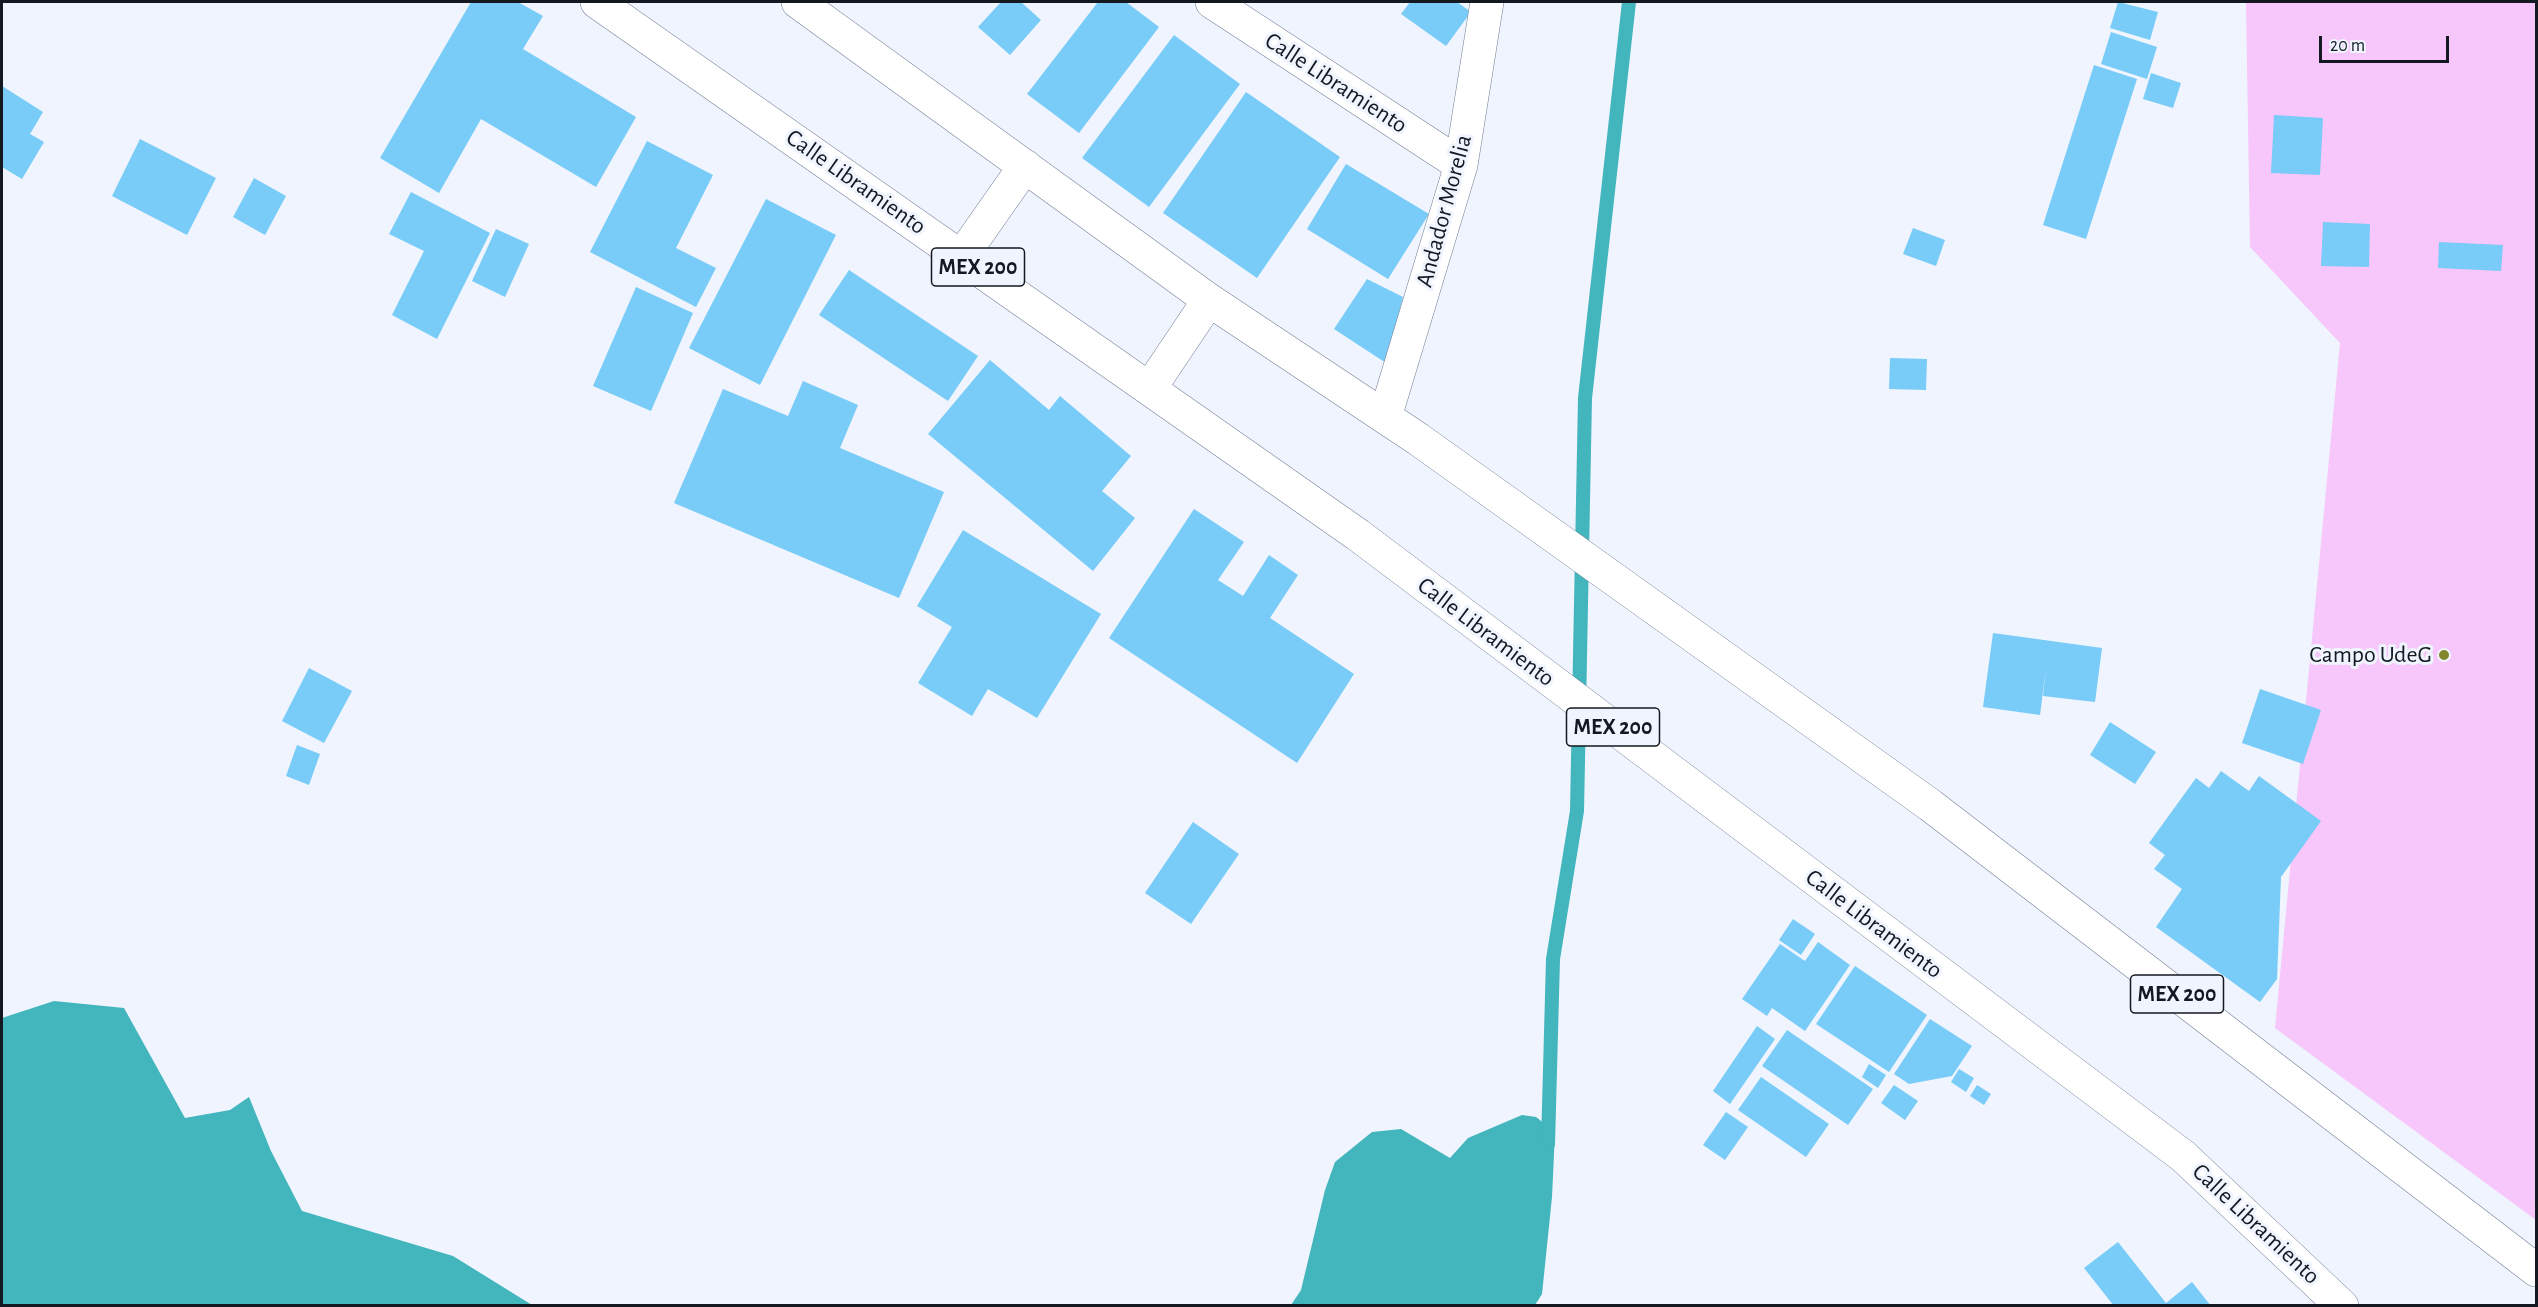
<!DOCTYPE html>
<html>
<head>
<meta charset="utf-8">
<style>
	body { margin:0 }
	#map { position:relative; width:2538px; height:1307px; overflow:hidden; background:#eff4fe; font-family:"Alegreya Sans",sans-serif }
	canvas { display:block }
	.frame { position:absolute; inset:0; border:3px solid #141921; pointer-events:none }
	.scale { position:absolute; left:2319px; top:36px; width:130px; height:27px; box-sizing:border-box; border:3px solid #141921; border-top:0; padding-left:8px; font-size:18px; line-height:21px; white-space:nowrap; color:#141921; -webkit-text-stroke:4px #eff4fe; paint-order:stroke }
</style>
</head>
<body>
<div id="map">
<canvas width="2538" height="1307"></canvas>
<div class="frame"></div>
<div class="scale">20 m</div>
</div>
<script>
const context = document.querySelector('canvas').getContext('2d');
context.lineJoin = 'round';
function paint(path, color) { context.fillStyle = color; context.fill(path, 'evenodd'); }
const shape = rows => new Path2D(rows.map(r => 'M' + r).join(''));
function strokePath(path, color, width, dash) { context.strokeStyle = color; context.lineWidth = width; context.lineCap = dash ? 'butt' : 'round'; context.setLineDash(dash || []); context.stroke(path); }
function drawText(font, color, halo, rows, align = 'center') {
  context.font = font + ' "Alegreya Sans",sans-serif'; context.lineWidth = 6; context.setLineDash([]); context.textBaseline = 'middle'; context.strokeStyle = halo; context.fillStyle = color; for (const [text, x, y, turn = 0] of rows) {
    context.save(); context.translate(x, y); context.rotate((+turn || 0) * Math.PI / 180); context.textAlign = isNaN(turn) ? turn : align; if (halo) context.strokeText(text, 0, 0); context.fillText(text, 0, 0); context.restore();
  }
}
const green = shape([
	[2246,2,2536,2,2536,1220,2275,1028,2340,343,2250,247]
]);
const water = shape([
	[54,1001,124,1008,185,1118,230,1110,249,1097,271,1151,302,1211,453,1256,532,1305,2,1305,2,1018],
	[1522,1115,1536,1117,1555,1132,1552,1197,1542,1294,1535,1305,1291,1305,1301,1290,1325,1190,1335,1162,1372,1132,1401,1129,1450,1158,1468,1138]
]);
const stream = shape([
	[1548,1144,1553,959,1577,811,1585,398,1629,2]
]);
const building = shape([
	[471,2,518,2,543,16,523,49,636,117,596,187,481,119,439,193,380,158],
	[1001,2,1021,2,1041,20,1010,55,978,27],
	[1098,2,1126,2,1159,27,1079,133,1027,94],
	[1410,2,1457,2,1471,12,1446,46,1401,14],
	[2118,2,2158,12,2150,40,2110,28],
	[2111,32,2157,47,2147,79,2101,64],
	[1174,35,1240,84,1149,207,1082,158],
	[2094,65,2137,79,2086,239,2043,225],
	[2151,73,2181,83,2173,108,2143,99],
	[2,86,43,112,30,134,44,142,22,179,2,167],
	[1246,92,1340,157,1257,278,1163,213],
	[2274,115,2323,118,2320,175,2271,173],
	[140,139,216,178,187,235,112,196],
	[647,141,713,175,676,248,716,268,696,307,590,252],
	[1346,164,1429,214,1388,279,1307,229],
	[254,178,286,196,265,235,233,217],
	[411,192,490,233,437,339,392,315,424,251,389,234],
	[766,199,836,235,760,385,689,348],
	[2323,222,2370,224,2369,267,2321,266],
	[1913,228,1945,240,1936,266,1903,254],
	[496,229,529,244,505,297,472,281],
	[2439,242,2503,245,2501,271,2438,268],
	[849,270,978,356,948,401,819,315],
	[1367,279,1403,297,1386,363,1334,329],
	[636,287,693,313,651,411,593,386],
	[1890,358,1927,359,1926,390,1889,389],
	[990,360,1049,410,1060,396,1131,456,1102,491,1135,518,1093,571,928,434],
	[803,381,858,405,840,448,944,492,899,598,674,503,723,389,788,416],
	[1194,509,1244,542,1218,580,1243,596,1269,555,1298,575,1270,618,1354,674,1297,763,1109,638],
	[963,530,1101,614,1037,718,988,689,972,716,918,683,952,627,917,606],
	[1993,633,2102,648,2095,702,2043,696,2046,668,2040,715,1983,707],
	[309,668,352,691,324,743,282,721],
	[2260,689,2321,710,2303,764,2242,743],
	[2110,722,2156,752,2135,784,2090,755],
	[297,745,320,754,309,785,286,776],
	[2221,771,2249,791,2259,776,2321,821,2281,877,2277,979,2260,1002,2156,927,2182,889,2154,869,2165,855,2149,843,2196,778,2209,788],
	[1193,822,1239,854,1191,924,1145,893],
	[1793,919,1815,934,1801,955,1779,940],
	[1818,942,1850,965,1805,1031,1772,1008,1767,1016,1742,999,1780,944,1805,961],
	[1855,966,1927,1015,1889,1072,1816,1024],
	[1930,1019,1972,1046,1952,1076,1909,1084,1894,1074],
	[1757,1026,1775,1039,1730,1104,1713,1091],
	[1787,1030,1873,1089,1848,1125,1762,1066],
	[1869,1064,1886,1075,1878,1088,1862,1077],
	[1959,1069,1974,1078,1966,1092,1951,1082],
	[1761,1077,1829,1124,1806,1157,1738,1110],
	[1894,1085,1918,1101,1905,1120,1881,1103],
	[1977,1085,1991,1094,1984,1105,1970,1096],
	[1726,1112,1748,1127,1725,1160,1703,1145],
	[2118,1242,2166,1303,2192,1282,2211,1306,2114,1306,2084,1268]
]);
const minor = shape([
	[1212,2,1461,165],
	[1385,417,1461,165,1487,2]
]);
const highway = shape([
	[597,2,1358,535,2183,1156,2342,1306],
	[798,2,1209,300,1418,439,1930,805,2536,1270],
	[962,256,1025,166],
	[1150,388,1209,300]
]);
const markers = [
	[2444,655,6,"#85852e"]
];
const shields = [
	[978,267,93],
	[1613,727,93],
	[2177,994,93]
];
const shieldNames = [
	["MEX 200",978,267],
	["MEX 200",1613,727],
	["MEX 200",2177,994]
];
const streetNames = [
	["Calle Libramiento",1336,83,33],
	["Calle Libramiento",856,182,35],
	["Andador Morelia",1444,211,-75],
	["Calle Libramiento",1486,632,37],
	["Calle Libramiento",1874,924,37],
	["Calle Libramiento",2256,1224,43]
];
const poiNames = [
	["Campo UdeG",2432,655]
];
paint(green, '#f7c6fa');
paint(water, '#42b5bd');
strokePath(stream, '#42b5bd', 14);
paint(building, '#78ccf7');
strokePath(minor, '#737f94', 34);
strokePath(highway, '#737f94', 34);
strokePath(minor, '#fff', 33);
strokePath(highway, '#fff', 33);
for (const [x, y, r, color] of markers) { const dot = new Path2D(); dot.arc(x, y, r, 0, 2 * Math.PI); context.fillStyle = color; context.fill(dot); strokePath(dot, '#eff4fe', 2); }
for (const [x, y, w] of shields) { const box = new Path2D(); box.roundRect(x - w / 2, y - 19, w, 38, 4.5); context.fillStyle = '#eff4fe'; context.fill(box); strokePath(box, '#141921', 1.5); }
drawText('bold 22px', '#141921', null, shieldNames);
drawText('24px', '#141921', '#eff4fe', streetNames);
drawText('24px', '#141921', '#eff4fe', poiNames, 'right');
</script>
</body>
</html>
